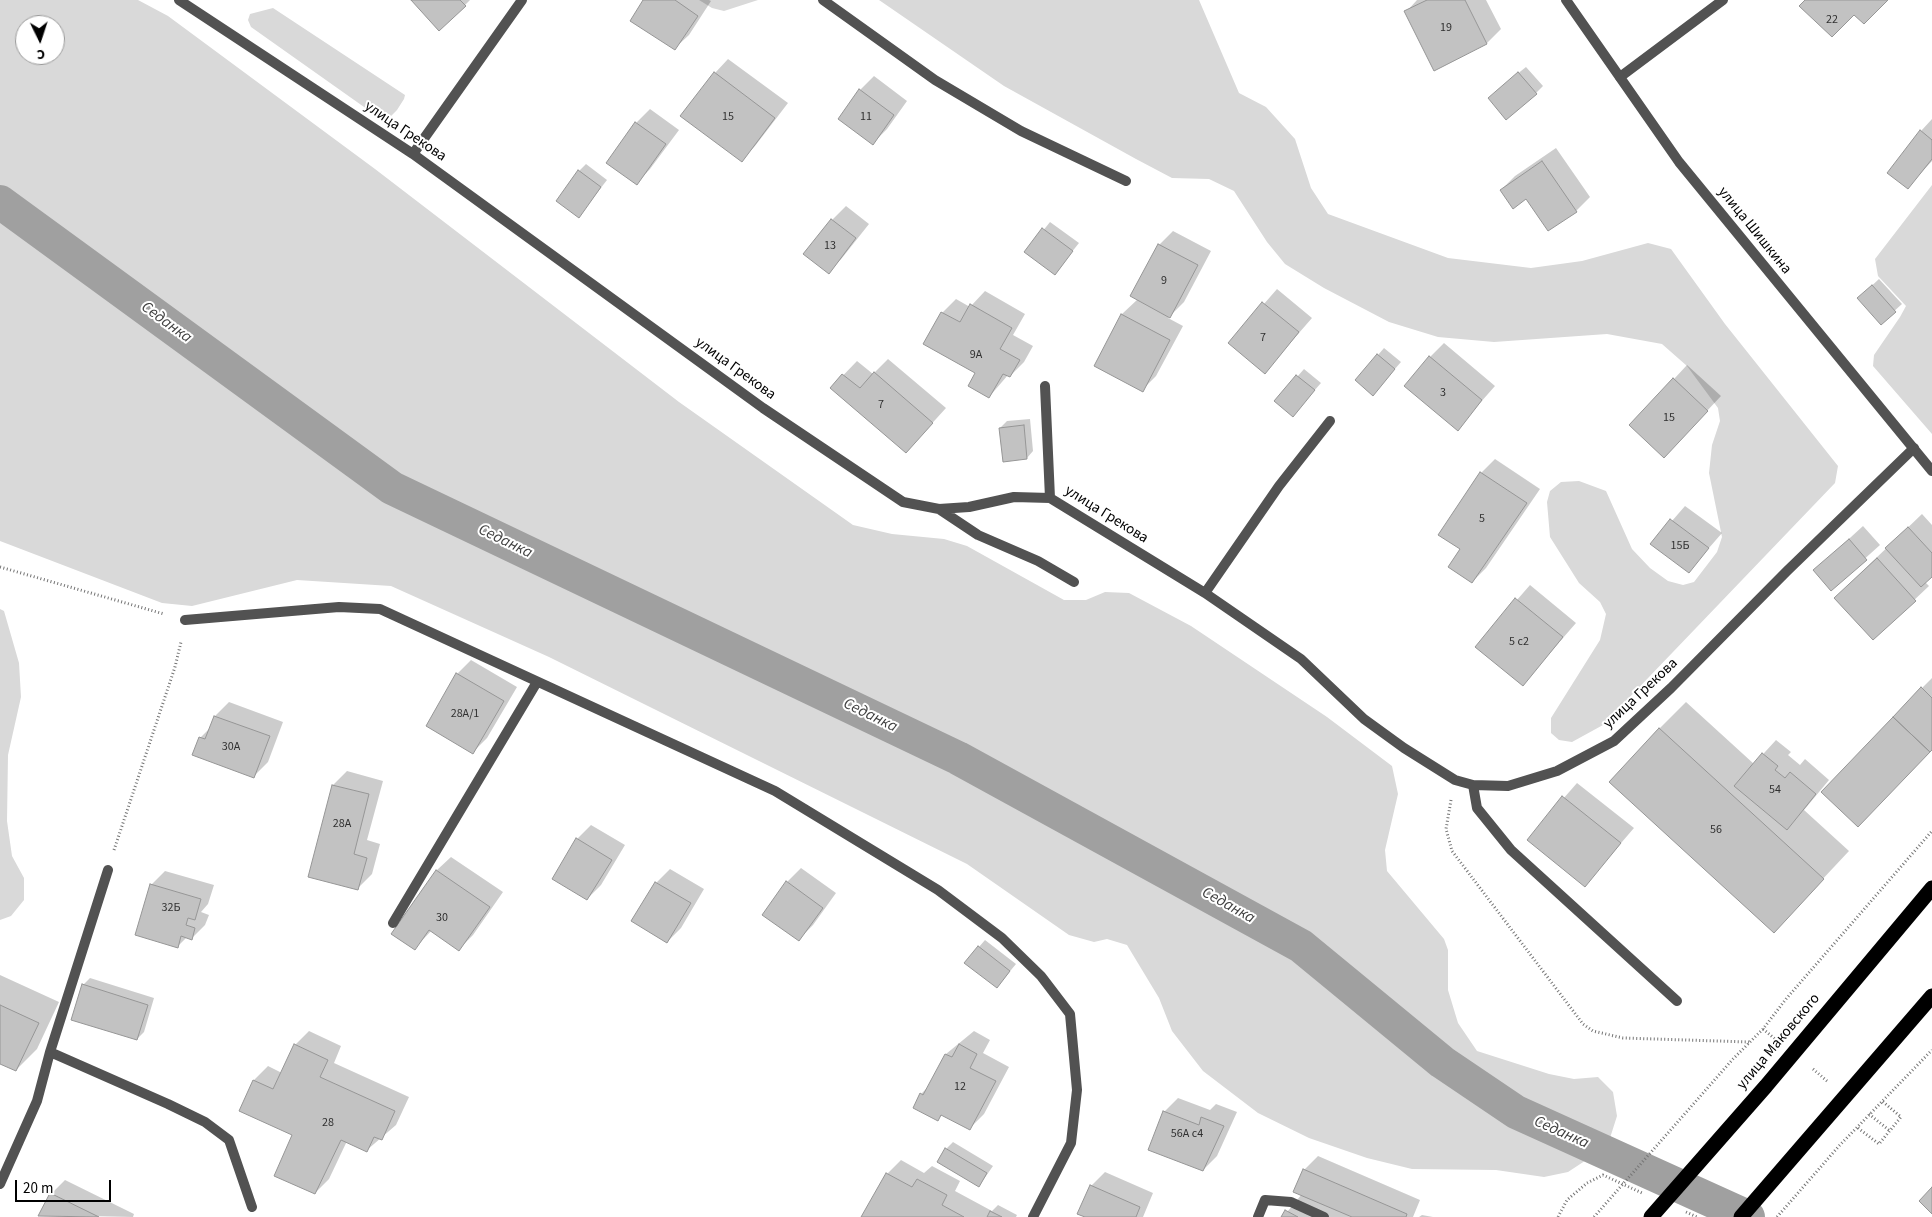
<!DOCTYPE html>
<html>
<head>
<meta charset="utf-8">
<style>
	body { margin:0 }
	#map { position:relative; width:1932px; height:1217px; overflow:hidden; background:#fff; font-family:"Source Sans 3",sans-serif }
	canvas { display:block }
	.north { position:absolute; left:15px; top:15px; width:50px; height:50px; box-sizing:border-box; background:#fff; border:1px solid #999; border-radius:50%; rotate:176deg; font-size:14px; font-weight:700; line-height:20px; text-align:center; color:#000 }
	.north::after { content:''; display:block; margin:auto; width:18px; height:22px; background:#000; clip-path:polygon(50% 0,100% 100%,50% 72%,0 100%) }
	.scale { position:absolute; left:15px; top:1180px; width:96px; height:22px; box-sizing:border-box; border:2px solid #000; border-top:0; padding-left:6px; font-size:15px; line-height:18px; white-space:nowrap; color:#000; -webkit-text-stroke:4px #fff; paint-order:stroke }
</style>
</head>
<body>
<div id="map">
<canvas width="1932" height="1217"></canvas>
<div class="north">С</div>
<div class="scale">20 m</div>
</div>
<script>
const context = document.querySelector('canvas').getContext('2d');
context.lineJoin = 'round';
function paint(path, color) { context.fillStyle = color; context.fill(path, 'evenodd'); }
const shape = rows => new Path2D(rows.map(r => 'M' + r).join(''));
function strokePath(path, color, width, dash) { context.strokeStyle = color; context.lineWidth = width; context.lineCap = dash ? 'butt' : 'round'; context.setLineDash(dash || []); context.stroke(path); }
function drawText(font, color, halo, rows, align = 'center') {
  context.font = font + ' "Source Sans 3",sans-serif'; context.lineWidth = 4; context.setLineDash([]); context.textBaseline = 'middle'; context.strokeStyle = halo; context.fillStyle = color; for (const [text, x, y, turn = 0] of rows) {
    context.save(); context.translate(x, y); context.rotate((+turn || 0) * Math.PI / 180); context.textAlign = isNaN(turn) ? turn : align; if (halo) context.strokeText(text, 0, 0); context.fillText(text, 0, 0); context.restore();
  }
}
const green = shape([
	[0,0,138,0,168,16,375,169,679,402,853,525,892,534,944,539,967,546,1064,600,1086,600,1105,592,1129,593,1191,626,1327,717,1392,766,1398,794,1385,850,1387,871,1444,939,1448,950,1448,990,1458,1023,1477,1051,1549,1074,1574,1079,1598,1077,1613,1092,1617,1116,1610,1138,1600,1151,1568,1172,1544,1177,1496,1170,1412,1169,1367,1158,1309,1138,1258,1113,1203,1071,1172,1031,1159,998,1127,945,1107,939,1094,942,1069,935,967,864,549,657,391,586,297,580,192,606,162,603,0,541],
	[25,25,55,25,55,55,25,55],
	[699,0,758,0,724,11,712,8],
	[879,0,1199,0,1239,93,1266,107,1295,139,1311,188,1328,214,1448,258,1531,268,1582,261,1648,243,1671,249,1725,324,1838,466,1835,483,1603,725,1572,742,1559,740,1551,733,1551,718,1600,640,1606,614,1600,602,1579,583,1550,537,1547,502,1550,491,1561,482,1579,481,1606,491,1632,549,1650,568,1668,581,1683,585,1694,582,1717,552,1722,537,1709,473,1712,445,1720,421,1718,408,1687,366,1662,344,1607,334,1494,342,1438,337,1389,322,1324,288,1285,264,1267,242,1234,191,1209,179,1172,178,1136,159,1004,86],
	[273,8,405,95,404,99,397,110,388,119,381,119,251,27,248,20,250,14],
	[1932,185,1932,434,1873,366,1874,355,1900,317,1906,306,1878,276,1875,259],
	[0,609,4,611,19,663,21,697,8,755,7,821,12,856,24,878,24,900,11,916,0,920]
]);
const shadow = shape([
	[413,0,470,0,465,5],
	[645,0,709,0,711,1,689,35,675,48],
	[1417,0,1486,0,1501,29,1487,43,1434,69,1406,12],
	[728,59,788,103,755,146,741,160,715,73],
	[1526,67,1543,86,1536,93,1496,91],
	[874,76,907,101,887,129,873,143,860,90],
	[650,109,679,130,650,169,637,183,608,163,636,123],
	[1932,119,1932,161,1908,187,1921,131],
	[1556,148,1590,197,1576,211,1549,230,1526,197,1501,190,1515,176],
	[586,164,607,180,579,216,579,171],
	[846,206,869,224,842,258,829,272,832,220],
	[1050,222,1079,243,1055,273,1026,252],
	[1173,231,1211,251,1184,302,1168,318,1183,326,1156,376,1142,390,1095,366,1122,314,1138,299,1159,245],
	[1879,279,1902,304,1881,323,1865,292],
	[1277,289,1312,318,1265,372,1230,343],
	[985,291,1025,314,1013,335,1033,346,1024,362,1010,376,1008,375,989,397,977,373,925,344,942,313,956,299,970,307],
	[1444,343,1495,386,1457,429,1430,357],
	[1384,348,1401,362,1373,394,1378,355],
	[888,359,946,408,906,452,831,388,857,361,873,374],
	[1687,365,1721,396,1678,442,1674,379],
	[1304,369,1321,383,1299,408,1276,401],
	[1030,419,1033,451,1027,458,1000,428,1007,421],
	[1495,459,1540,489,1486,568,1472,582,1461,549,1440,535,1481,473],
	[1685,506,1722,533,1689,571,1652,544],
	[1922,514,1932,525,1932,575,1925,582,1929,586,1873,639,1849,584],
	[1863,526,1880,545,1831,589,1815,570],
	[1530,585,1576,623,1522,685,1476,647],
	[471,660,517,687,487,738,473,752,457,674],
	[1932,678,1932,748,1922,688],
	[229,702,283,722,268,762,254,776,200,738,211,727,215,716],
	[1686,702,1754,764,1776,740,1791,752,1788,755,1800,765,1805,759,1829,780,1804,810,1849,851,1774,931,1659,729],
	[347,771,383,781,367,840,380,844,372,874,358,888,309,876,333,785],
	[1577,783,1634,828,1585,885,1528,839],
	[591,825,625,845,601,885,587,899,577,839],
	[451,857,503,892,473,935,459,949,432,930,415,948,393,934,437,870],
	[801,868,836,893,813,925,799,939,787,882],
	[670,869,704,889,681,928,667,942,633,921,656,883],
	[165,871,214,885,208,904,201,912,209,915,205,925,192,938,187,937,178,946,151,885],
	[985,940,1016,964,997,987,966,962],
	[0,975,59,1002,37,1049,16,1070,0,1062],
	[90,978,154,998,144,1032,137,1039,83,985],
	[309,1031,341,1046,334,1063,409,1097,396,1125,367,1150,347,1141,329,1179,315,1193,294,1134,240,1110,254,1080,268,1066,282,1073,295,1045],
	[974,1031,990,1040,983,1053,1009,1067,984,1114,970,1128,943,1114,938,1119,921,1094,930,1085,946,1054],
	[1178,1098,1210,1110,1216,1104,1237,1112,1217,1156,1203,1170,1164,1112],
	[953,1142,993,1166,979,1186,946,1149],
	[1318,1156,1420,1200,1413,1217,1283,1217,1302,1194,1304,1170],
	[901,1160,924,1173,932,1166,960,1181,955,1191,992,1211,998,1205,1017,1215,1016,1217,863,1217,887,1174],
	[1105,1172,1153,1193,1143,1217,1088,1217,1091,1186],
	[65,1180,134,1214,133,1217,40,1215,51,1194],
	[1422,1215,1433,1217,1419,1217]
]);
const canal = shape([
	[0,202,392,488,958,758,1301,946,1442,1062,1516,1112,1748,1217]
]);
const building = shape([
	[411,0,460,0,466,6,439,31,411,0],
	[643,0,675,0,698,16,675,50,630,21,643,0],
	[1427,0,1465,0,1487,44,1434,71,1404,11,1427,0],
	[1805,0,1888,0,1864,24,1854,15,1832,37,1799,6,1805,0],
	[714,72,775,118,742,162,680,116,714,72],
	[1518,72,1537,94,1506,120,1488,98,1518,72],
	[859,89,894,115,873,145,838,119,859,89],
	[635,122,666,144,637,185,606,163,635,122],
	[1920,130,1932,140,1932,159,1908,189,1887,173,1920,130],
	[1542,161,1577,212,1548,231,1526,199,1513,209,1500,190,1542,161],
	[578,170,601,187,579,218,556,201,578,170],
	[831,219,856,238,829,274,803,254,831,219],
	[1042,228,1073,251,1055,275,1024,252,1042,228],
	[1158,244,1198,265,1170,318,1130,296,1158,244],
	[1872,285,1896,312,1881,325,1857,298,1872,285],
	[1262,302,1299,332,1265,374,1228,343,1262,302],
	[970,304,1012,328,1000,349,1020,360,1010,377,1003,374,989,398,968,386,975,373,923,344,941,312,960,322,970,304],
	[1121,314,1170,340,1143,392,1094,366,1121,314],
	[1377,354,1395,369,1373,396,1355,380,1377,354],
	[1429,356,1482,400,1458,431,1404,386,1429,356],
	[874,372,933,423,906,453,830,388,842,374,860,388,874,372],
	[1296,375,1315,390,1293,417,1274,401,1296,375],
	[1673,378,1708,411,1664,458,1629,425,1673,378],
	[1024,425,1027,459,1003,462,999,428,1024,425],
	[1480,472,1527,503,1472,583,1448,567,1460,549,1438,535,1480,472],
	[1670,519,1709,548,1689,573,1650,544,1670,519],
	[1908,527,1932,553,1932,577,1921,587,1885,548,1908,527],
	[1849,539,1867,560,1831,591,1813,570,1849,539],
	[1877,558,1916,601,1873,640,1834,598,1877,558],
	[1515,598,1563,637,1523,686,1475,647,1515,598],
	[456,673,504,701,473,754,426,726,456,673],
	[1921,687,1932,698,1932,750,1930,752,1893,717,1921,687],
	[214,716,270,736,254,778,192,755,199,737,205,739,214,716],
	[1893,717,1930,752,1858,827,1821,792,1893,717],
	[1659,728,1824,879,1774,933,1609,782,1659,728],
	[1762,753,1778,766,1775,770,1785,778,1790,772,1816,794,1787,830,1734,786,1762,753],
	[332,785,369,794,354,854,367,858,358,890,308,877,332,785],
	[1562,796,1621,843,1585,887,1527,840,1562,796],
	[576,838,612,860,587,900,552,879,576,838],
	[436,870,490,907,459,951,429,930,415,950,391,934,436,870],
	[786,881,823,908,799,941,762,915,786,881],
	[655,882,691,903,667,943,631,921,655,882],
	[150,884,201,899,195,920,188,918,186,925,195,928,192,940,181,936,178,948,135,935,150,884],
	[978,946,1010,971,997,988,964,963,978,946],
	[82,984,148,1005,137,1040,71,1020,82,984],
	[0,1005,39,1023,16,1071,0,1064,0,1005],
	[294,1044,328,1060,320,1077,395,1111,382,1140,374,1137,367,1152,341,1140,315,1194,274,1176,292,1135,239,1111,253,1080,273,1089,294,1044],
	[959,1044,977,1054,970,1068,996,1081,970,1130,941,1115,938,1121,913,1108,920,1093,923,1095,945,1054,952,1057,959,1044],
	[1163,1111,1199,1125,1201,1117,1224,1126,1203,1171,1148,1150,1163,1111],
	[945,1148,987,1173,979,1187,937,1162,945,1148],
	[1303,1169,1407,1214,1406,1217,1352,1217,1293,1192,1303,1169],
	[886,1173,912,1187,917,1179,947,1195,942,1205,964,1217,861,1217,886,1173],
	[1090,1185,1140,1207,1136,1217,1085,1217,1077,1214,1090,1185],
	[1932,1187,1932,1214,1919,1201,1932,1187],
	[50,1193,99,1217,38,1216,50,1193],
	[1285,1210,1298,1217,1281,1217,1285,1210],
	[990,1211,1002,1217,987,1217,990,1211]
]);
const path = shape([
	[0,567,164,614],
	[1451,800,1446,829,1452,851,1583,1024,1593,1031,1623,1038,1749,1042],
	[114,850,175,667,181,642],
	[1763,1029,1775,1039],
	[1813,1069,1827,1081],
	[1869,1114,1890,1131],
	[1858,1128,1879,1144,1901,1117,1882,1101],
	[1686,1212,1697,1217],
	[1558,1217,1567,1200,1587,1183,1603,1175,1642,1193],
	[1594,1217,1733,1059,1763,1029,1786,999,1932,831],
	[1777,1217,1839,1146,1932,1050]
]);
const lane = shape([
	[179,0,413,154,763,408,903,502,939,509,969,507,1014,497,1050,498,1205,593,1301,659,1364,719,1404,748,1455,780,1473,785,1508,786,1557,771,1614,741,1671,688,1787,571,1914,448],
	[823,0,935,80,1021,131,1126,181],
	[1620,77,1723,0],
	[413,154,522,0],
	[1045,386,1050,498],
	[939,509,978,535,1038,561,1074,582],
	[1205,593,1279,486,1330,421],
	[185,620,339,607,380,609,775,791,938,890,1002,938,1041,976,1070,1014,1077,1090,1071,1143,1033,1217],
	[1473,785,1477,808,1511,850,1677,1001],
	[393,923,537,682],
	[50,1052,108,870],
	[0,1184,37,1101,50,1052,168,1104,205,1122,229,1140,252,1207],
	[1258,1217,1265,1200,1291,1202,1324,1217]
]);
const street = shape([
	[1566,0,1679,162,1932,471]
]);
const highway = shape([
	[1651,1217,1766,1086,1932,888],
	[1741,1217,1932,996]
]);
const numberNames = [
	["22",1832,20],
	["19",1446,28],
	["15",728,117],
	["11",866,117],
	["13",830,246],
	["9",1164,281],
	["7",1263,338],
	["9А",976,355],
	["3",1443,393],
	["7",881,405],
	["15",1669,418],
	["5",1482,519],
	["15Б",1680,546],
	["5 с2",1519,642],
	["28А/1",465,714],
	["30А",231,747],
	["54",1775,790],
	["28А",342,824],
	["56",1716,830],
	["32Б",171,908],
	["30",442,918],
	["12",960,1087],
	["28",328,1123],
	["56А с4",1187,1134]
];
const streetNames = [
	["улица Грекова",405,132,34],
	["улица Шишкина",1754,231,51],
	["улица Грекова",735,369,36],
	["улица Грекова",1106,515,32],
	["улица Грекова",1641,694,-43],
	["улица Маковского",1779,1042,-50]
];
const waterNames = [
	["Седанка",166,323,36],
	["Седанка",505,542,26],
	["Седанка",870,716,26],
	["Седанка",1228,906,29],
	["Седанка",1561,1133,24]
];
paint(green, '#d9d9d9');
paint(shadow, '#0003');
strokePath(canal, '#a0a0a0', 34);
paint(building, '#c2c2c2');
strokePath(building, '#969696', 1);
strokePath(path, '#747474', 3, [1, 2.5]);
strokePath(lane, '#525252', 10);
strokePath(street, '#525252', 10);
strokePath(highway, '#000', 15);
drawText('12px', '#303030', null, numberNames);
drawText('15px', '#000', '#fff', streetNames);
drawText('italic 16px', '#414141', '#fff', waterNames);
</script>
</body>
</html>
